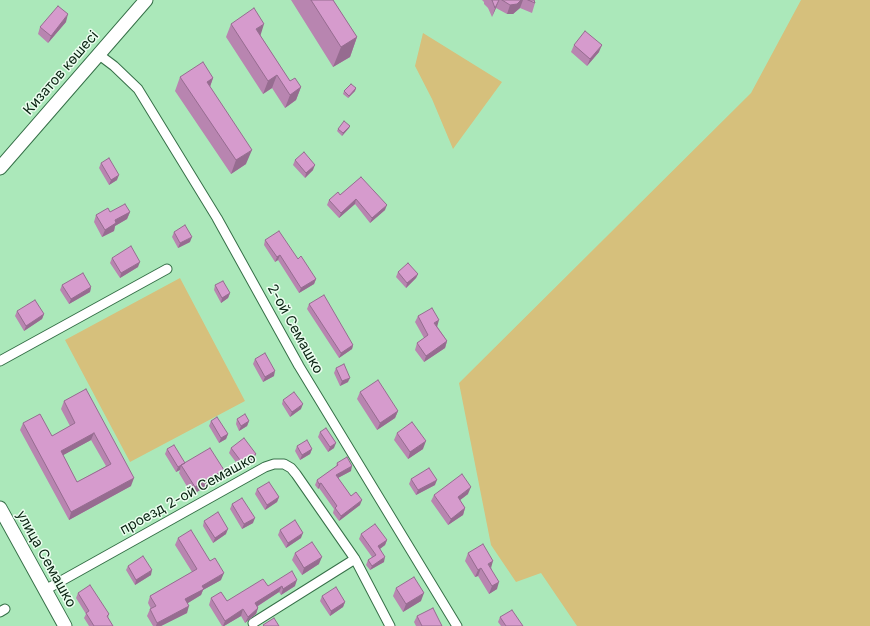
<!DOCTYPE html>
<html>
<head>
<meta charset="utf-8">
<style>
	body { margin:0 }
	canvas { display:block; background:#abe8ba }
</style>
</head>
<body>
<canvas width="870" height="626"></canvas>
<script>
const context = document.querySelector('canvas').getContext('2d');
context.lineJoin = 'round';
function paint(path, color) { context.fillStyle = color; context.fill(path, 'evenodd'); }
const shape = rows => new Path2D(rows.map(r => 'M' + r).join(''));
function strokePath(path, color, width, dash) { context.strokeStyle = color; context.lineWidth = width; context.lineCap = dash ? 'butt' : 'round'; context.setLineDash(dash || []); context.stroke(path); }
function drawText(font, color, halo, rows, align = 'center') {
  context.font = font + ' Inter,sans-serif'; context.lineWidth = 3; context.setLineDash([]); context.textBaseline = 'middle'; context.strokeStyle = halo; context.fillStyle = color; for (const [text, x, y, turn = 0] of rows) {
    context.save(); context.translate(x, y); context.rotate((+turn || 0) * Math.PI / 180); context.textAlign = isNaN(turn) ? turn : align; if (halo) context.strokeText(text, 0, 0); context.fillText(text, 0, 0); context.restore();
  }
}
const green = shape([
	[801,0,870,0,870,626,577,626,541,573,516,582,491,545,459,383,751,93],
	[423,33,502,82,453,149,432,99,415,66],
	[180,278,245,401,130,462,65,340]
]);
const street = shape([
	[98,54,114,66,138,89,217,218,299,366,457,626],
	[0,361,167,269],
	[45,590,265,467,274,464,284,464,291,468,296,474,355,559,390,626],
	[0,612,5,609],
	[253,623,355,559]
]);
const secondary = shape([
	[0,168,146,0],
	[0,508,65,626]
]);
const wall = shape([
	[291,0,333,0,357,37,350,57,333,67],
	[482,0,535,0,534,1,535,3,532,13,520,8,513,14,507,14,496,8,492,17,488,8,484,4,484,2],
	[66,22,48,43,38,34,40,27],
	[231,24,260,35,290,81,301,87,296,100,285,108,272,88,263,94,226,37],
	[574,45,599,52,587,66,571,52],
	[180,77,213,78,210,87,246,164,231,174,175,91],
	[356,88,355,91,348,98,343,94,344,91],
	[350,126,349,128,342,136,337,131,338,129],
	[295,160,313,170,305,178,293,165],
	[101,163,117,180,109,185,99,168],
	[361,177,385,210,370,223,355,204,339,218,327,205,329,200,340,195],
	[110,212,130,212,127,219,115,226,114,231,102,237,94,222,96,215],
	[174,232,190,242,178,248,172,237],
	[265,240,298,259,316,279,314,284,299,293,278,260,275,262,264,245],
	[112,258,138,267,120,278,110,263],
	[398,272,418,274,416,278,406,288,396,277],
	[62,285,91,287,90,292,69,304,60,290],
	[215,285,230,293,228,298,221,303,214,290],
	[309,304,353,345,352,349,339,358,307,309],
	[17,311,44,314,42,319,24,331,15,316],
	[418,316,437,326,447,341,445,348,424,362,415,350,417,343,424,338,415,322],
	[255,359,274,376,263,382,253,364],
	[336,368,348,382,340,386,334,373],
	[86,389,131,486,69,520,20,430,23,423,52,436,70,426,61,409,64,401],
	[91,440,106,466,77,482,63,455],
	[360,392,398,411,395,418,377,430,357,399],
	[283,400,301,409,290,417,282,404],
	[237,419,249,421,247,426,239,431,236,424],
	[211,421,228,434,226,439,219,443,209,426],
	[320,432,334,448,328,452,318,437],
	[397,433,423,449,408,459,394,440],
	[297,446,312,449,310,454,300,460,295,451],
	[231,448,254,459,241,469,229,453],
	[167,449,185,463,221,477,192,495,179,473,180,470,176,472,165,454],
	[337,463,351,471,338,478,351,496,360,505,339,521,333,513,334,509,319,488,318,489,315,485,317,480,336,467],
	[411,479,435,485,416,495,409,484],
	[257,489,279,497,277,502,265,510,255,494],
	[468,494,460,500,465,508,463,515,448,525,431,501,434,495],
	[232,504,253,523,242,529,230,509],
	[204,521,226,534,213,543,203,526],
	[280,530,301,538,286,548,278,535],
	[361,534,387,540,385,545,380,549,384,562,370,570,366,565,368,560,372,557,359,539],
	[178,538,221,580,203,590,201,595,188,603,187,613,161,626,153,626,147,616,150,609,151,609,148,603,150,596,192,572,175,545],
	[295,553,319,564,302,575,292,560],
	[468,553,491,567,497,589,489,594,478,576,475,577,465,561],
	[128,566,151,575,135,585,126,570],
	[268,586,295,586,281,595,279,592,258,606,258,608,256,614,245,623,241,616,224,626,222,626,209,605,211,598,227,601],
	[396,588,421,601,403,612,393,596],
	[78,593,109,614,108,618,113,626,89,626,84,618,86,614,76,598],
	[322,596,345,602,343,607,330,616,320,601],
	[417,616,442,626,416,626,414,622],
	[500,617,523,626,501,626,498,622]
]);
const shadedWall = shape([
	[499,0,496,8,492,17,495,8],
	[521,0,523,0,520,8,513,14,507,14,510,5],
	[68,14,66,22,48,43,51,36],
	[264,24,260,37,256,29],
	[357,37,350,57,333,67,341,47],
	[602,45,599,52,587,66,590,59],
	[277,75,272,88,263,94,268,81],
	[213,78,208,92,207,82],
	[301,87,296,100,285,108,290,95],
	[356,88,355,91,348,98,349,96],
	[350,126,349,128,342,136,343,133],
	[252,150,246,164,231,174,236,160],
	[315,165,313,170,305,178,306,173],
	[119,175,117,180,109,185,111,180],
	[356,199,355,204,339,218,341,213],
	[387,205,385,210,370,223,372,218],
	[130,212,127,219,115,226,114,231,102,237,105,230,115,220],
	[192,237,190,242,178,248,180,243],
	[280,255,278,260,275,262,277,257],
	[140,262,138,267,120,278,121,273],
	[418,274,416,278,406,288,407,283],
	[316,279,314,284,299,293,301,288],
	[91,287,90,292,69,304,71,299],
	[230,293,228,298,221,303,222,298],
	[44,314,42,319,24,331,26,326],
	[439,320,437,327,434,323],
	[447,341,445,348,424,362,426,356],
	[353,345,352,349,339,358,341,353],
	[275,371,274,376,263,382,265,377],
	[350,378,348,382,340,386,342,381],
	[303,404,301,409,290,417,292,412],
	[398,411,395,418,377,430,380,423],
	[249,421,247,426,239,431,241,426],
	[94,433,91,440,58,458,61,451],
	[228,434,226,439,219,443,221,438],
	[426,441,423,449,408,459,410,452],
	[336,443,334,448,328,452,330,447],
	[312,449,310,454,300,460,302,455],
	[256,454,254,459,241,469,243,464],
	[185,463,181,465,180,470,176,472,178,467],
	[352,466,351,471,334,480,336,475],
	[224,470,221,477,192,495,195,487],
	[134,478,131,486,69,520,71,512],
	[437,480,435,485,416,495,418,490],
	[321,483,319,488,318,489,319,484],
	[471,487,468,494,455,504,458,497],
	[279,497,277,502,265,510,267,505],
	[362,500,360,505,339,521,341,516],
	[465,508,463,515,448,525,451,519],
	[255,518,253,523,242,529,244,524],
	[228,529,226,534,213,543,215,538],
	[303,533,301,538,286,548,288,543],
	[387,540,385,545,377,551,378,546],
	[322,557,319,564,302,575,304,568],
	[385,557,384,562,370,570,372,566],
	[493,561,491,568,488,564],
	[481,568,478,576,475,577,478,570],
	[152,570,151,575,135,585,136,580],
	[224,573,221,580,203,590,201,595,183,606,185,599,202,586],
	[297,580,295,586,281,595,283,589],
	[499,582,497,589,489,594,492,586],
	[282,586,279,592,253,609,255,603],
	[424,593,421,601,403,612,406,604],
	[345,602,343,607,330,616,331,611],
	[189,606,187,613,161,626,156,626,157,623],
	[258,608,256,614,245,623,248,617],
	[243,609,241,616,224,626,223,626,225,621]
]);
const building = shape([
	[311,0,333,0,357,37,341,47,311,0],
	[492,0,499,0,495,8,492,0],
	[502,0,521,0,517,4,510,5,502,0],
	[528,0,534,0,535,3,528,0],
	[58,6,68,14,51,36,40,27,58,6],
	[254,8,264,24,256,29,290,81,295,78,301,87,290,95,277,75,268,81,231,24,254,8],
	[585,31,602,45,590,59,574,45,585,31],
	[203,62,213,78,207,82,252,150,236,160,180,77,203,62],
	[351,84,356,88,349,96,344,91,351,84],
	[344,121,350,126,343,133,338,129,344,121],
	[304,152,315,165,306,173,295,160,304,152],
	[109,158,119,175,111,180,101,163,109,158],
	[361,177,387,205,372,218,356,199,341,213,329,200,338,192,340,195,361,177],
	[125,204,130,212,115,220,116,223,105,230,96,215,108,208,110,212,125,204],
	[185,225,192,237,180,243,174,232,185,225],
	[279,231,298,259,301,256,316,279,301,288,280,255,277,257,265,240,279,231],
	[131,246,140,262,121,273,112,258,131,246],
	[408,263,418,274,407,283,398,272,408,263],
	[83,273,91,287,71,299,62,285,83,273],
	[223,281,230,293,222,298,215,285,223,281],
	[324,295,353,345,341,353,309,304,324,295],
	[35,300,44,314,26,326,17,311,35,300],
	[432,308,439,320,434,323,447,341,426,356,417,343,428,335,418,316,432,308],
	[265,353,275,371,265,377,255,359,265,353],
	[344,364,350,378,342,381,336,368,344,364],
	[378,380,398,411,380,423,360,392,378,380],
	[86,389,134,478,71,512,23,423,40,414,52,436,75,423,64,401,86,389],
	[94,433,111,464,77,482,61,451,94,433],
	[294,392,303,404,292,412,283,400,294,392],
	[245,414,249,421,241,426,237,419,245,414],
	[217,417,228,434,221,438,211,421,217,417],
	[412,422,426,441,410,452,397,433,412,422],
	[326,428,336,443,330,447,320,432,326,428],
	[244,438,256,454,243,464,231,448,244,438],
	[307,440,312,449,302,455,297,446,307,440],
	[174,445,185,463,178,467,167,449,174,445],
	[210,448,224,470,195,487,181,465,210,448],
	[347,457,352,466,336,475,351,496,356,492,362,500,341,516,335,508,337,506,321,483,319,484,317,480,338,465,337,463,347,457],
	[429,468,437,480,418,490,411,479,429,468],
	[462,474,471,487,458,497,465,508,451,519,434,495,462,474],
	[269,482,279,497,267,505,257,489,269,482],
	[242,498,255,518,244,524,232,504,242,498],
	[218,512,228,529,215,538,204,521,218,512],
	[295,520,303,533,288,543,280,530,295,520],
	[375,524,387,540,378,546,385,557,372,566,368,560,376,555,361,534,375,524],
	[191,530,210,561,215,558,224,573,202,586,204,589,185,599,189,606,157,623,150,609,156,606,150,596,197,569,178,538,191,530],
	[312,542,322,557,304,568,295,553,312,542],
	[483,544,493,561,488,564,499,582,492,586,481,568,478,570,468,553,483,544],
	[143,556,152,570,136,580,128,566,143,556],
	[292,571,297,580,283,589,282,586,255,603,258,608,248,617,243,609,225,621,211,598,221,592,227,601,263,579,268,586,292,571],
	[414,577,424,593,406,604,396,588,414,577],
	[90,585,109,614,107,616,113,626,94,626,86,613,89,611,78,593,90,585],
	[336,587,345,602,331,611,322,596,336,587],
	[433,608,442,626,422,626,417,616,433,608],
	[512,610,523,626,506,626,500,617,512,610],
	[274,618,279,626,264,626,263,625,274,618]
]);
const streetNames = [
	["Кизатов көшесі",61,73,-49],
	["2-ой Семашко",295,329,61],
	["проезд 2-ой Семашко",188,494,-29],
	["улица Семашко",46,559,61]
];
paint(green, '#d6c07c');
strokePath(street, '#367048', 11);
strokePath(secondary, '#367048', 15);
strokePath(street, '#fff', 9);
strokePath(secondary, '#fff', 13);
paint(wall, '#b885b0');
paint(shadedWall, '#966c90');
paint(building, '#d69bcd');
strokePath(building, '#966c90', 1);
drawText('14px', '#092211', '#ebfdef', streetNames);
</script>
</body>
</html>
